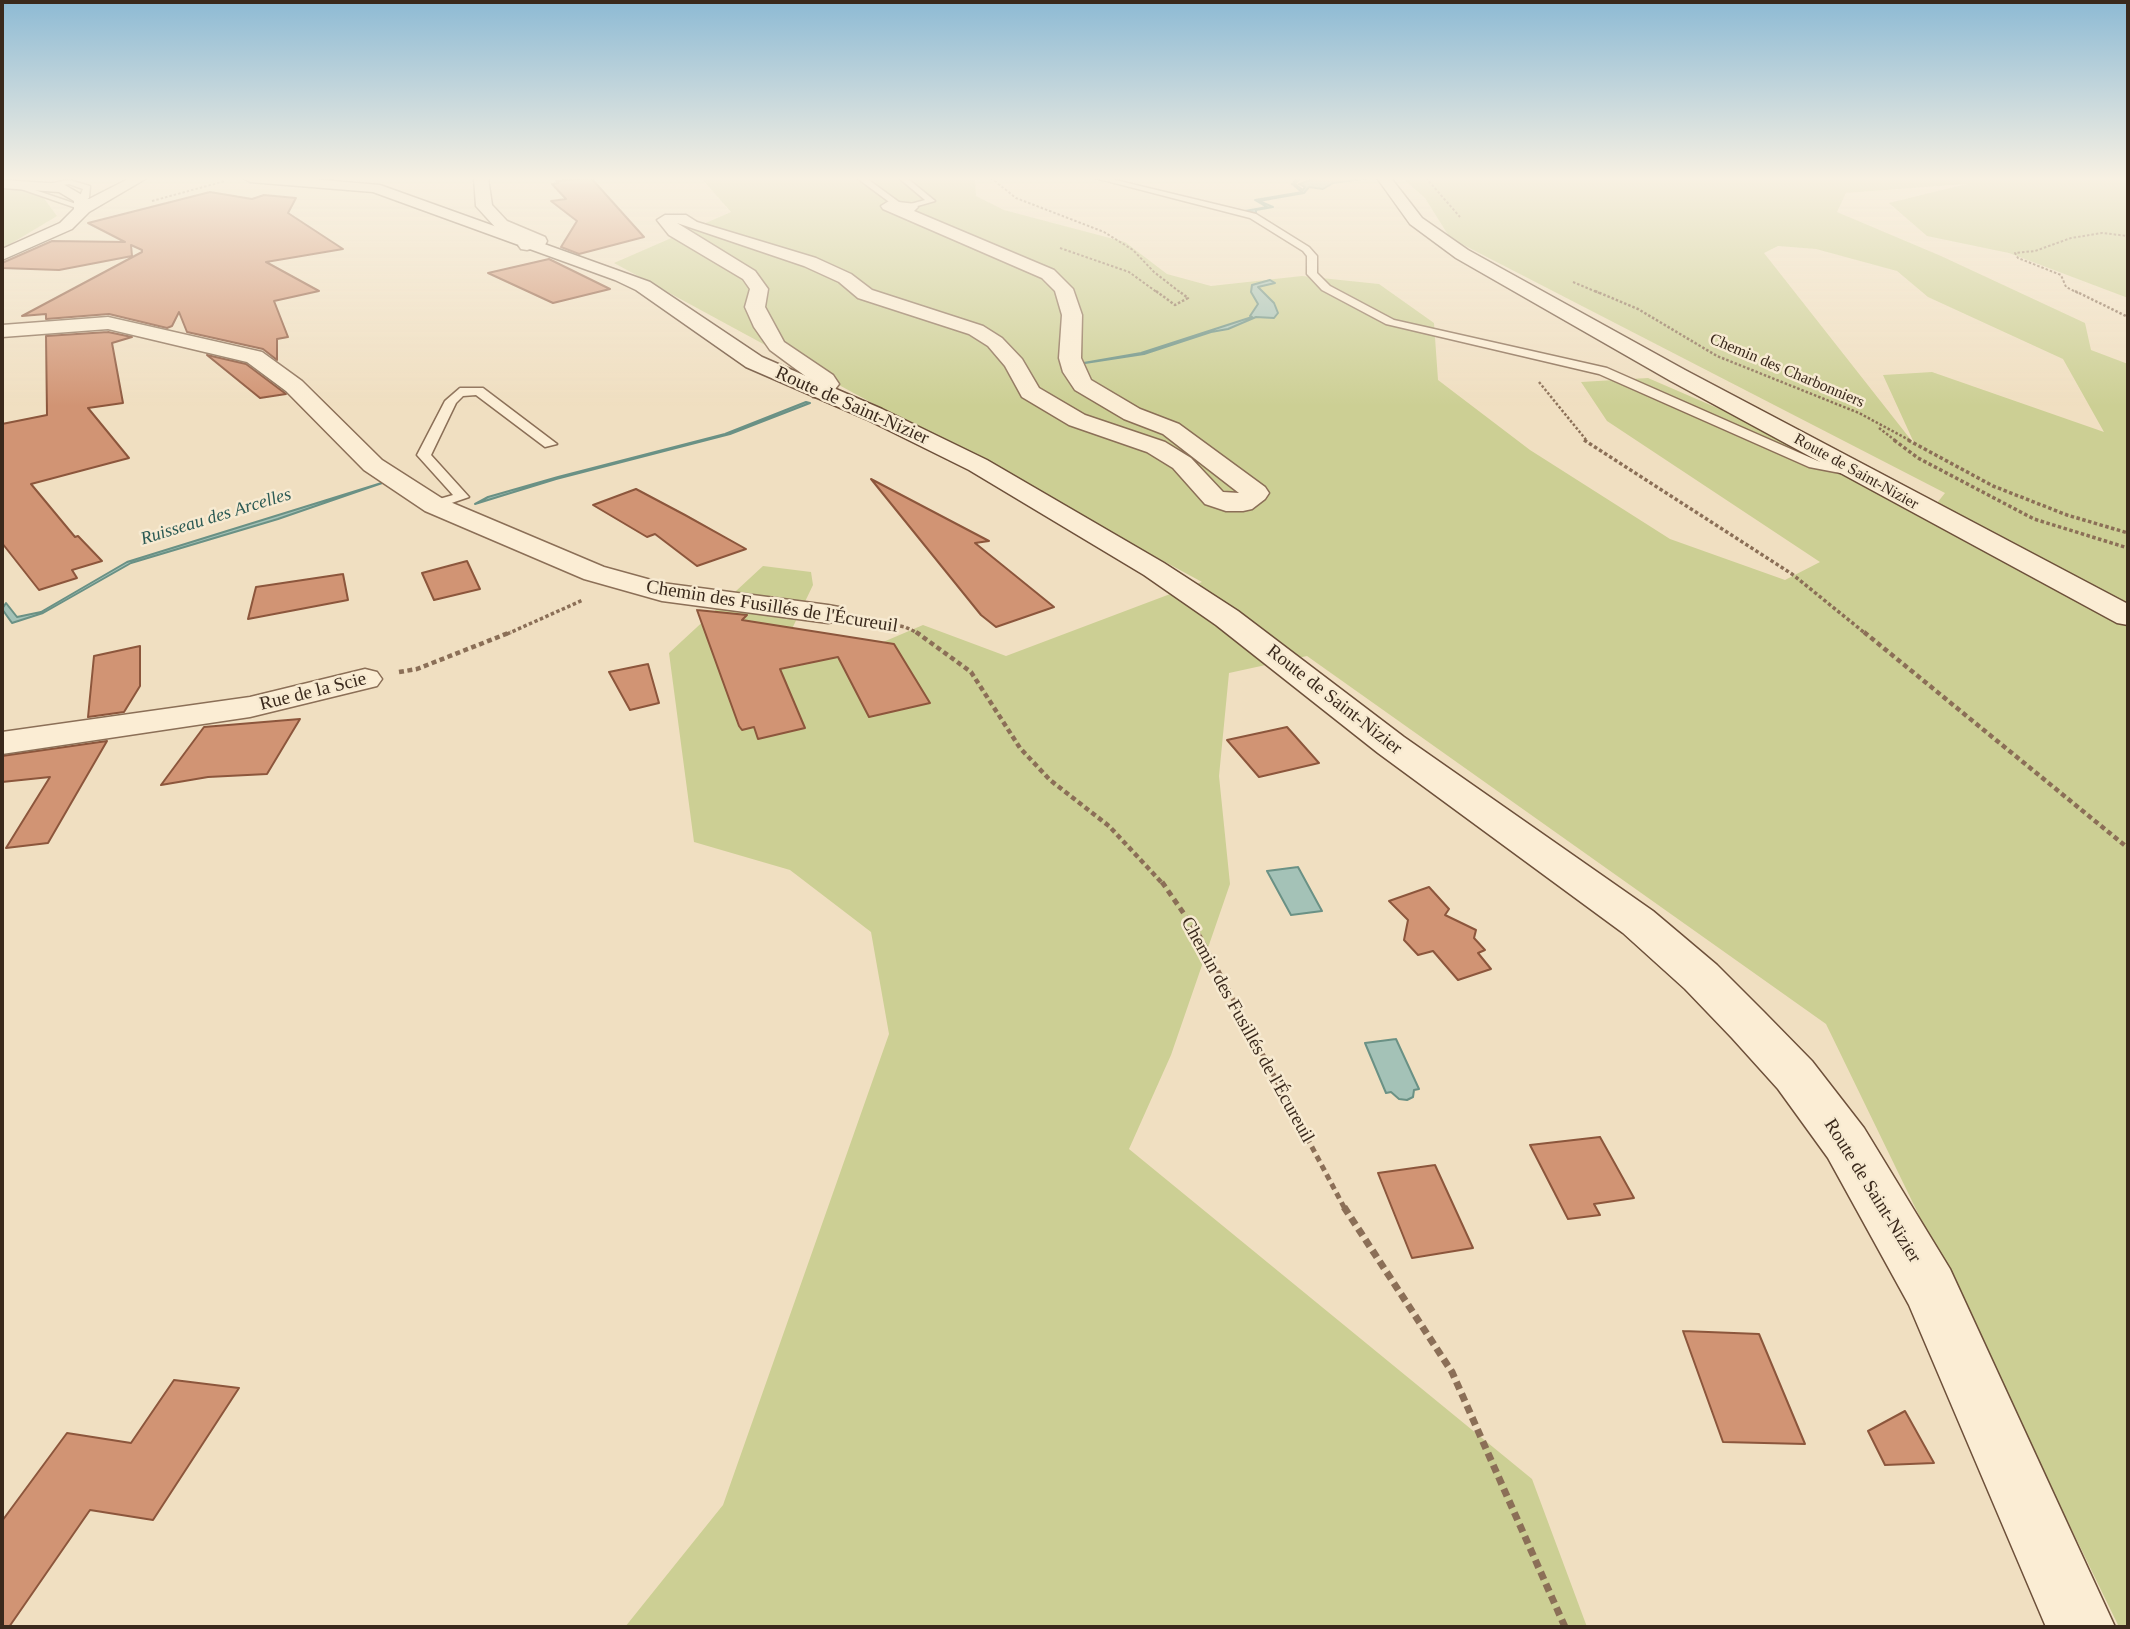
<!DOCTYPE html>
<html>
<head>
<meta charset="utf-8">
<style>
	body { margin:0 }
	#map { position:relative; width:2130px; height:1629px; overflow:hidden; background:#f0dfc1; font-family:Georgia,serif }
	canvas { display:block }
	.frame { position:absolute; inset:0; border:4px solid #3a291c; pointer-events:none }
</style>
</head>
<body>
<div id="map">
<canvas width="2130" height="1629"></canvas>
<div class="frame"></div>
</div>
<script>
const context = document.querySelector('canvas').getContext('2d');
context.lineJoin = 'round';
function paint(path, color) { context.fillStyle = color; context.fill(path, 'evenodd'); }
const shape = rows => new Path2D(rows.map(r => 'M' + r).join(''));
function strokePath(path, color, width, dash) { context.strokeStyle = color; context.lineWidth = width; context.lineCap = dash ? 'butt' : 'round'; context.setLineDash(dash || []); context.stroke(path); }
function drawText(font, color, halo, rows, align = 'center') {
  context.font = font + ' Georgia,serif'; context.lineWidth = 5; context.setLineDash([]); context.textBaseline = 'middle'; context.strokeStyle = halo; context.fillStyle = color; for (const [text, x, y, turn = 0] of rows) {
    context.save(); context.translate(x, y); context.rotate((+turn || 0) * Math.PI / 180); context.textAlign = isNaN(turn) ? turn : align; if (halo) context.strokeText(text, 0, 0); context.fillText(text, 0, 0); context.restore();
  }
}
const green = shape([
	[2,178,29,178,57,216,2,249],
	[701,178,975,178,976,196,1004,210,1125,242,1167,274,1211,286,1302,276,1379,284,1434,323,1438,380,1530,450,1670,539,1785,580,1820,562,1607,421,1581,382,1648,378,1937,503,1945,493,1450,238,1425,198,1402,178,2128,178,2128,298,2009,253,1927,236,1889,203,1966,184,1846,193,1837,212,1941,256,2085,323,2091,350,2128,364,2128,1627,2119,1627,1826,1024,1307,656,1229,673,1219,776,1230,884,1171,1055,1129,1149,1532,1479,1587,1627,625,1627,723,1505,889,1034,871,932,790,870,694,842,669,653,763,566,811,572,813,585,790,633,841,660,923,625,1006,656,1202,582,614,263,731,212],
	[1778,246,1816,249,1897,271,1928,297,2063,359,2104,432,1932,372,1883,375,1915,445,1764,253]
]);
const water = shape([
	[1298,178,1301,178,1295,184,1303,190,1305,187,1299,184,1316,178,1371,178,1333,183,1323,189,1309,187,1304,193,1259,201,1273,207,1256,210,1256,213,1245,211,1267,207,1255,200,1302,192,1292,184,1298,178],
	[1270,280,1275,283,1258,287,1274,303,1278,313,1274,318,1256,317,1228,329,1211,332,1144,354,1072,365,1141,353,1252,317,1250,316,1258,304,1251,292,1252,285,1270,280],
	[806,402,810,403,730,434,556,479,475,504,488,497,558,477,725,434,806,402],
	[388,481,278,519,131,563,43,613,12,623,2,609,6,603,17,617,41,612,127,562,388,481],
	[1298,867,1322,911,1291,915,1267,871,1298,867],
	[1396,1039,1419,1089,1414,1090,1413,1097,1407,1100,1399,1099,1391,1092,1386,1093,1365,1043,1396,1039]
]);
const building = shape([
	[591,178,644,237,579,254,561,247,577,221,551,201,566,199,552,184,558,183,556,181,591,178],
	[210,192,252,199,264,195,296,198,288,213,343,249,266,262,319,291,274,301,288,337,277,339,277,360,263,349,187,332,179,312,172,326,167,328,109,314,46,319,46,314,22,316,142,252,142,250,131,245,132,256,59,270,2,268,2,263,52,241,125,242,88,223,210,192],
	[549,259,610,289,553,303,488,273,549,259],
	[108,332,132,337,112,343,123,403,88,408,129,458,31,484,75,537,78,536,102,561,72,570,77,578,39,590,2,543,2,424,47,415,46,336,108,332],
	[207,355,246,364,286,394,260,398,207,355],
	[871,479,989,541,975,543,1054,607,996,627,981,615,871,479],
	[636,489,685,515,746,549,697,566,655,534,647,537,593,505,636,489],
	[467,561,480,589,434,600,422,573,467,561],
	[343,574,348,600,248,619,256,587,343,574],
	[697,610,747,615,742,620,894,644,930,703,869,717,838,657,780,669,805,728,758,739,754,727,742,730,739,726,697,610],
	[140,646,140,686,124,712,88,717,94,656,140,646],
	[648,664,659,703,630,710,609,672,648,664],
	[300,719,267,774,208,777,161,785,204,727,300,719],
	[1287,727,1319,763,1259,777,1227,740,1287,727],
	[107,741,48,843,6,848,50,777,2,782,2,756,107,741],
	[1429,887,1449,909,1445,915,1476,930,1474,938,1485,950,1478,953,1491,969,1458,980,1433,951,1418,955,1404,940,1408,920,1389,901,1429,887],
	[1600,1137,1634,1198,1594,1204,1600,1215,1568,1219,1530,1145,1600,1137],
	[1435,1165,1473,1248,1412,1258,1378,1173,1435,1165],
	[1683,1331,1759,1334,1805,1444,1723,1442,1683,1331],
	[174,1380,239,1388,153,1520,90,1510,9,1627,2,1627,2,1521,67,1433,131,1443,174,1380],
	[1905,1411,1934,1463,1885,1465,1868,1431,1905,1411]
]);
const pathFar5 = shape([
	[991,178,1016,198,1104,232,1133,250,1154,272,1181,293],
	[1426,178,1460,217],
	[152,201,225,181],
	[1060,248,1129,272,1158,293],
	[1573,282,1599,293],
	[2078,293,2066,287,2061,275,2018,258,2015,253,2035,251,2071,238,2102,233,2128,236]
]);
const pathFar4 = shape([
	[1156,291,1175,305,1188,298,1179,291],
	[1595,291,1638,309,1717,356,1859,413,1911,441],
	[2075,291,2128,317],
	[1539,382,1587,441],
	[1879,428,1896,441]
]);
const pathFar3 = shape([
	[1584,440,1792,574,1866,634],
	[1894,440,1918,458,2034,519,2128,548],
	[1908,440,1993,486,2067,515,2128,533],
	[859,618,905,627,920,634],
	[507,634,583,600]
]);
const pathFar2 = shape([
	[916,632,971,672,1020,748,1050,780,1109,826,1163,884],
	[1864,632,2128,848],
	[399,672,417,669,511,632]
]);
const pathFar1 = shape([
	[1162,882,1200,937,1345,1209]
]);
const path = shape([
	[1344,1207,1452,1372,1565,1627]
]);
const service = shape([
	[857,178,866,178,903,205,896,207,857,178],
	[899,178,907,178,935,201,907,209,907,205,925,200,899,178],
	[1095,178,1107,178,1256,214,1309,247,1317,256,1317,273,1330,286,1394,320,1607,368,1818,461,1863,472,1856,476,1809,467,1599,374,1386,324,1322,290,1307,274,1307,256,1303,251,1250,218,1095,178],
	[69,180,90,186,89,198,78,201,83,189,69,184,35,190,85,207,85,211,21,189,69,180],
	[460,388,483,388,557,444,545,447,476,395,463,396,456,403,431,455,469,497,434,509,427,505,429,502,453,495,417,455,445,401,460,388]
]);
const minor = shape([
	[474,178,488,178,492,205,507,221,545,237,547,241,545,245,527,250,521,249,518,245,524,240,495,227,476,206,474,178],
	[889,201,916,204,918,207,914,211,1054,270,1073,289,1082,315,1081,358,1091,380,1140,409,1179,424,1265,487,1269,493,1265,499,1252,509,1243,511,1226,511,1205,504,1173,468,1147,452,1069,425,1022,397,1005,366,988,346,969,334,858,298,839,282,804,266,677,223,755,271,768,289,765,307,784,342,833,375,839,384,829,397,813,397,810,392,816,384,770,350,754,327,745,307,750,289,743,279,669,235,657,220,665,215,686,215,697,222,816,258,851,274,872,290,983,326,1002,338,1022,359,1039,388,1085,415,1165,442,1191,458,1223,492,1239,493,1163,434,1124,419,1075,390,1063,372,1059,358,1062,315,1055,291,1042,278,883,209,881,206,889,201],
	[108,317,262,352,302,381,382,460,443,499,604,567,662,583,828,605,839,607,843,614,839,621,828,623,662,601,584,579,425,511,364,470,286,391,247,362,108,329,2,337,2,325,108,317],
	[365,669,377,672,382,679,377,686,250,717,2,754,2,732,250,697,365,669]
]);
const secondary = shape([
	[130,178,147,178,89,212,72,229,2,260,2,249,60,223,74,209,74,201,59,192,2,188,2,180,63,184,89,199,130,178],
	[243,178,299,178,380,185,650,282,762,357,882,409,987,460,1164,563,1238,611,1404,737,1653,911,1717,965,1764,1012,1812,1061,1864,1128,1950,1269,2115,1627,2046,1627,1909,1305,1828,1158,1778,1089,1732,1038,1685,989,1623,933,1378,753,1216,625,1144,575,969,470,866,419,746,367,636,290,615,280,373,192,250,182,243,178],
	[1377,178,1391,178,1422,218,1468,250,1685,370,2128,604,2128,625,2117,623,1669,380,1456,258,1410,224,1377,178]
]);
const farStreetnames = [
	["Chemin des Charbonniers",1787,371,23],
	["Route de Saint-Nizier",1856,472,29]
];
const farWaternames = [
	["Ruisseau des Arcelles",216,517,-17]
];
const streetNames = [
	["Route de Saint-Nizier",852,406,24],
	["Chemin des Fusillés de l'Écureuil",772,607,9],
	["Rue de la Scie",313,692,-14],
	["Route de Saint-Nizier",1334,700,38],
	["Chemin des Fusillés de l'Écureuil",1247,1030,61],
	["Route de Saint-Nizier",1872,1191,58]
];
paint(green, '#cccf94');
paint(water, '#a4c2b7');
strokePath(water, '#6a9185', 2);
paint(building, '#d19474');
strokePath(building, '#8c563c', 2);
strokePath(service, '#8b6f57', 3);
strokePath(minor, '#8b6f57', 3);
strokePath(secondary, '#6d503a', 3);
strokePath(pathFar5, '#8b6f57', 2, [2.5, 2]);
strokePath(pathFar4, '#8b6f57', 2.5, [2.5, 2]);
strokePath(pathFar3, '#8b6f57', 3.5, [3.5, 2.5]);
strokePath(pathFar2, '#8b6f57', 4.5, [5, 3.5]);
strokePath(pathFar1, '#8b6f57', 5, [6, 4.5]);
strokePath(path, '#8b6f57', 7, [8, 5]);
paint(service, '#fbedd4');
paint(minor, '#fbedd4');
paint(secondary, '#fbedd4');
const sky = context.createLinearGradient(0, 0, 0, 406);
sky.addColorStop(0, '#8dbad4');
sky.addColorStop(0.44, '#f8f1e3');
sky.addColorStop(1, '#f8f1e300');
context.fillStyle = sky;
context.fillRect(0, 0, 2130, 406);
drawText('16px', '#3a291c', '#f7ead1', farStreetnames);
drawText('italic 18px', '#2b5a54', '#f7ead1', farWaternames);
drawText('19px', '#3a291c', '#f7ead1', streetNames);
</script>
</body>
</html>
